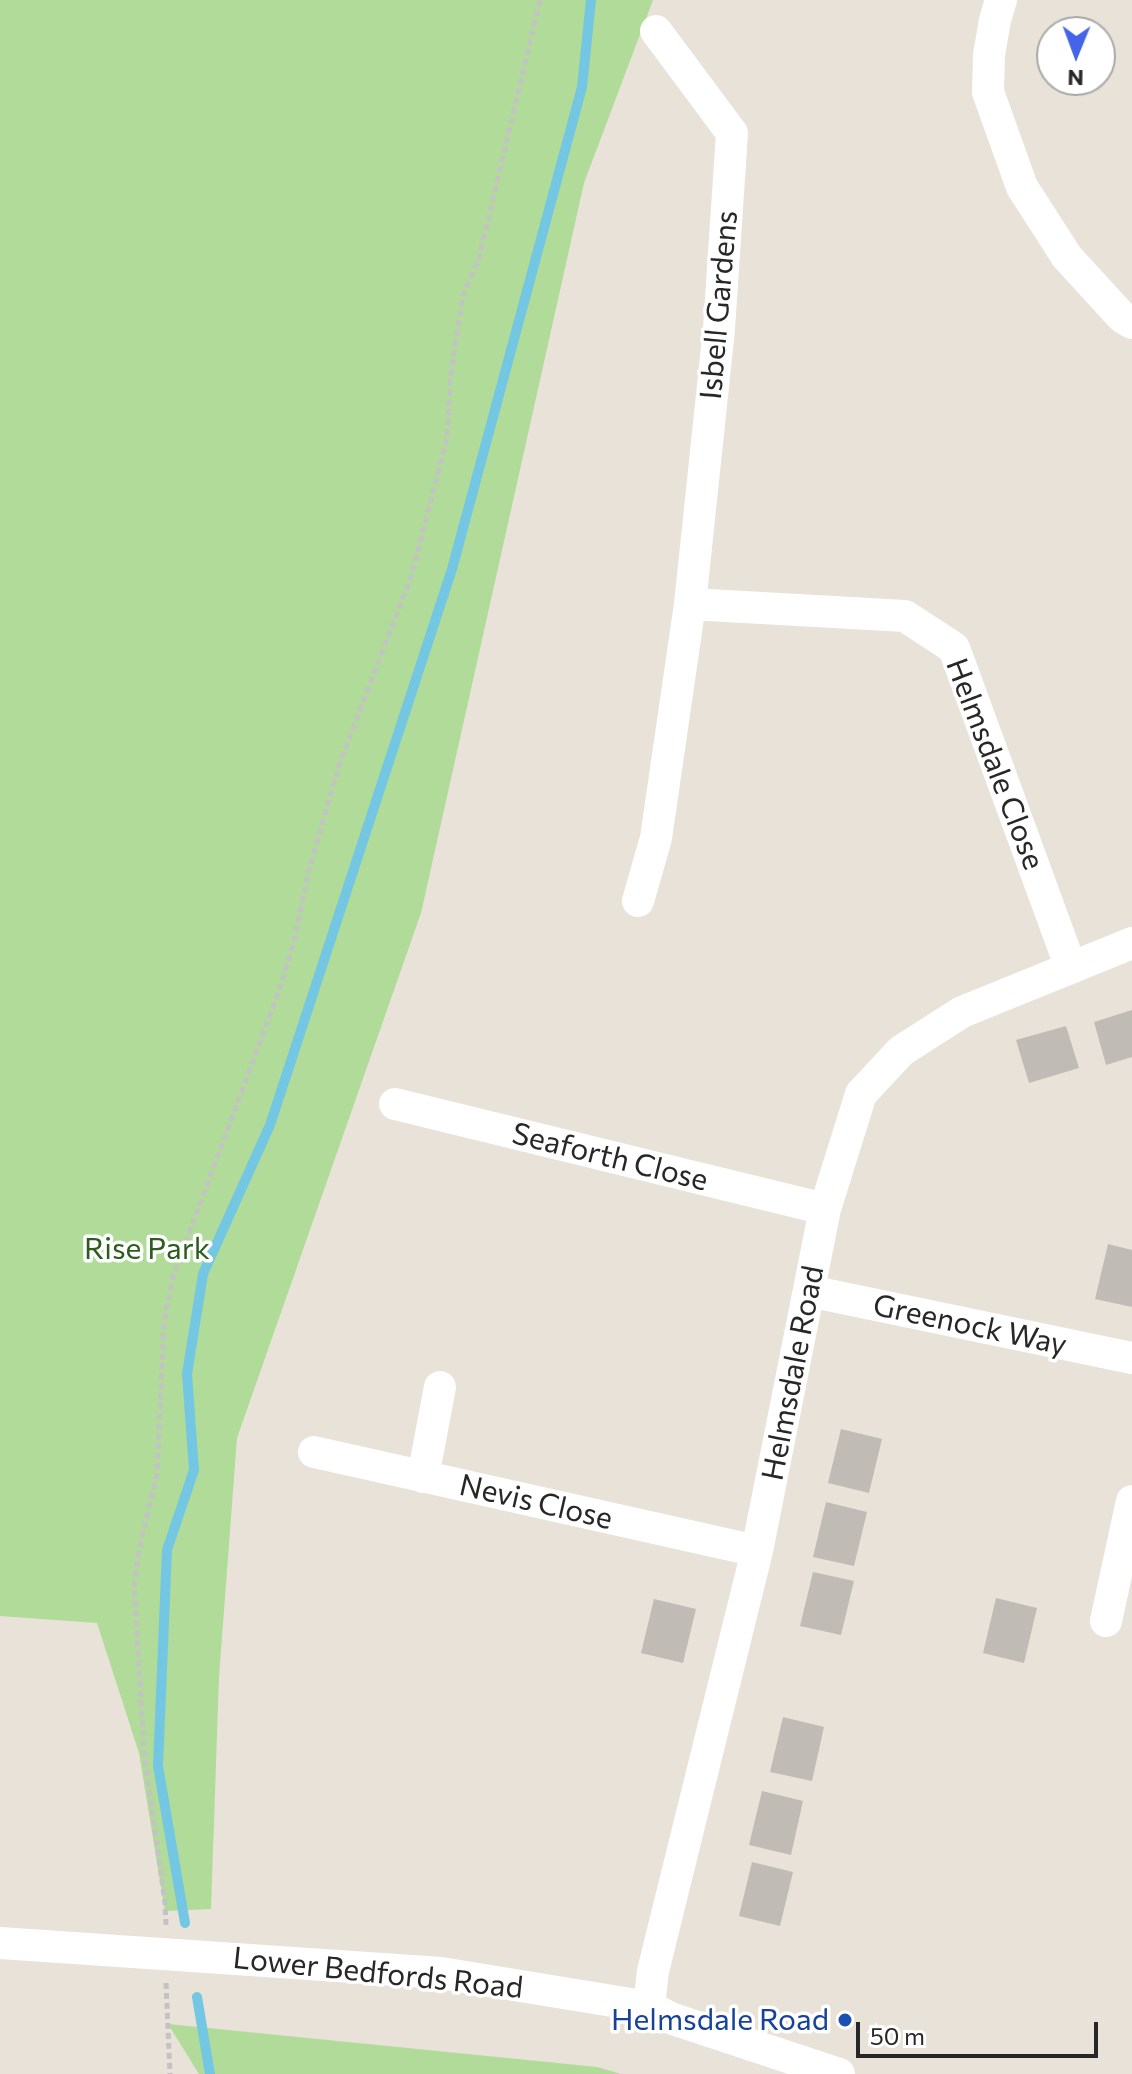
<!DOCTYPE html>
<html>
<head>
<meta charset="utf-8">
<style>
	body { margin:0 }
	#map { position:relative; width:1132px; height:2074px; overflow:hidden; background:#e8e2d9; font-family:Commissioner,sans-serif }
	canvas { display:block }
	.north { position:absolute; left:1036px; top:16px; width:80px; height:80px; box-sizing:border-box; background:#fff; border:2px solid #a9a9a9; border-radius:50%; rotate:181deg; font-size:22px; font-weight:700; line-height:32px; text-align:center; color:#272727 }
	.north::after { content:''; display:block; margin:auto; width:28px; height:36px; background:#4465ea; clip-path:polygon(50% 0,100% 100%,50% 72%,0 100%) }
	.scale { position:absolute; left:856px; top:2022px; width:242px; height:36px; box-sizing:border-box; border:4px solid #272727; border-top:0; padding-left:10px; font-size:24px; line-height:28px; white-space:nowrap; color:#272727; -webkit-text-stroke:6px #fff; paint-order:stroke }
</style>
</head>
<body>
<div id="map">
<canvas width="1132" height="2074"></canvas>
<div class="north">N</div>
<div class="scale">50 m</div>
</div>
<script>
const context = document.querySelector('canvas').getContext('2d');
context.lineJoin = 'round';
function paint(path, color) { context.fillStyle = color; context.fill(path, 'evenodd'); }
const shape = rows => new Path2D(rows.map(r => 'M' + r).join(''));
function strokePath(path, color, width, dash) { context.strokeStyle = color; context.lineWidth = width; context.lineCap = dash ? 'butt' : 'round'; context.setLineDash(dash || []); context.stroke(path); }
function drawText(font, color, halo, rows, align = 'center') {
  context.font = font + ' Commissioner,sans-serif'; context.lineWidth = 7; context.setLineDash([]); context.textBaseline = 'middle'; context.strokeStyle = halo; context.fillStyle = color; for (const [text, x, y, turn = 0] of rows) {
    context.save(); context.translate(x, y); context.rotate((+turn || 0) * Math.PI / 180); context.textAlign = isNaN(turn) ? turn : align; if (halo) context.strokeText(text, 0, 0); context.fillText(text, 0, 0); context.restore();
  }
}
const green = shape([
	[0,0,653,0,584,183,421,913,237,1438,219,1677,211,1909,165,1911,139,1753,97,1623,0,1616],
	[168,2024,597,2067,621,2074,199,2074]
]);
const stream = shape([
	[185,1923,158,1766,167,1550,194,1470,187,1374,203,1274,270,1125,452,569,582,87,591,0],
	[197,1997,210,2074]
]);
const building = shape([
	[1132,1010,1132,1057,1106,1065,1094,1022],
	[1066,1026,1079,1068,1029,1083,1016,1040],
	[1108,1244,1132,1250,1132,1307,1095,1299],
	[841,1429,882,1439,869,1493,828,1483],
	[826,1502,867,1512,854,1566,813,1557],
	[813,1572,854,1581,841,1635,800,1626],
	[996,1598,1037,1608,1024,1663,983,1653],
	[654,1599,696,1609,683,1663,641,1653],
	[783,1717,824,1727,812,1781,770,1772],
	[762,1791,803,1801,791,1855,749,1845],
	[752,1862,793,1872,780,1926,739,1916]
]);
const path = shape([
	[166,1925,165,1903,144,1751,134,1584,140,1545,157,1474,164,1323,173,1276,279,991,294,941,308,874,339,765,411,577,447,438,451,374,463,295,479,258,540,0],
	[166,1983,170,2074]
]);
const minor = shape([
	[1001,0,995,20,989,55,988,92,1022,187,1067,257,1122,317,1132,323],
	[656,31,732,133,719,329,690,604],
	[638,901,656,838,690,604,905,616,954,648,1071,968],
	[395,1104,825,1209],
	[809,1291,1132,1358],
	[314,1452,757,1551],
	[423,1477,440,1387],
	[1106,1621,1132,1501],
	[0,1943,441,1973,649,2007,673,2019,839,2074],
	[649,2007,653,1971,757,1551,825,1209,861,1094,901,1051,962,1012,1132,943]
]);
const markers = [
	[845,2020,8,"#1a4fb4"]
];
const streetNames = [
	["Isbell Gardens",719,305,-85],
	["Helmsdale Close",995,764,69],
	["Seaforth Close",610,1157,14],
	["Greenock Way",970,1325,12],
	["Helmsdale Road",793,1373,-79],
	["Nevis Close",536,1502,13],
	["Lower Bedfords Road",378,1973,6]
];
const parkNames = [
	["Rise Park",147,1249]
];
const transitNames = [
	["Helmsdale Road",829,2020]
];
paint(green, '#b0db99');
strokePath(stream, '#73c7e3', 10);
paint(building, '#c1bbb6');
strokePath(path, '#c3c3c3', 5, [6, 4]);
strokePath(minor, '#fff', 32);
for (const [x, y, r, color] of markers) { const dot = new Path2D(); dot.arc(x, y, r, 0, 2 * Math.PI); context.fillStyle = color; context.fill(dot); strokePath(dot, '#fff', 3); }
drawText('30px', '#272727', '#fff', streetNames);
drawText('30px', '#2c5c1e', '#fff', parkNames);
drawText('30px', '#164399', '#fff', transitNames, 'right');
</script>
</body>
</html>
